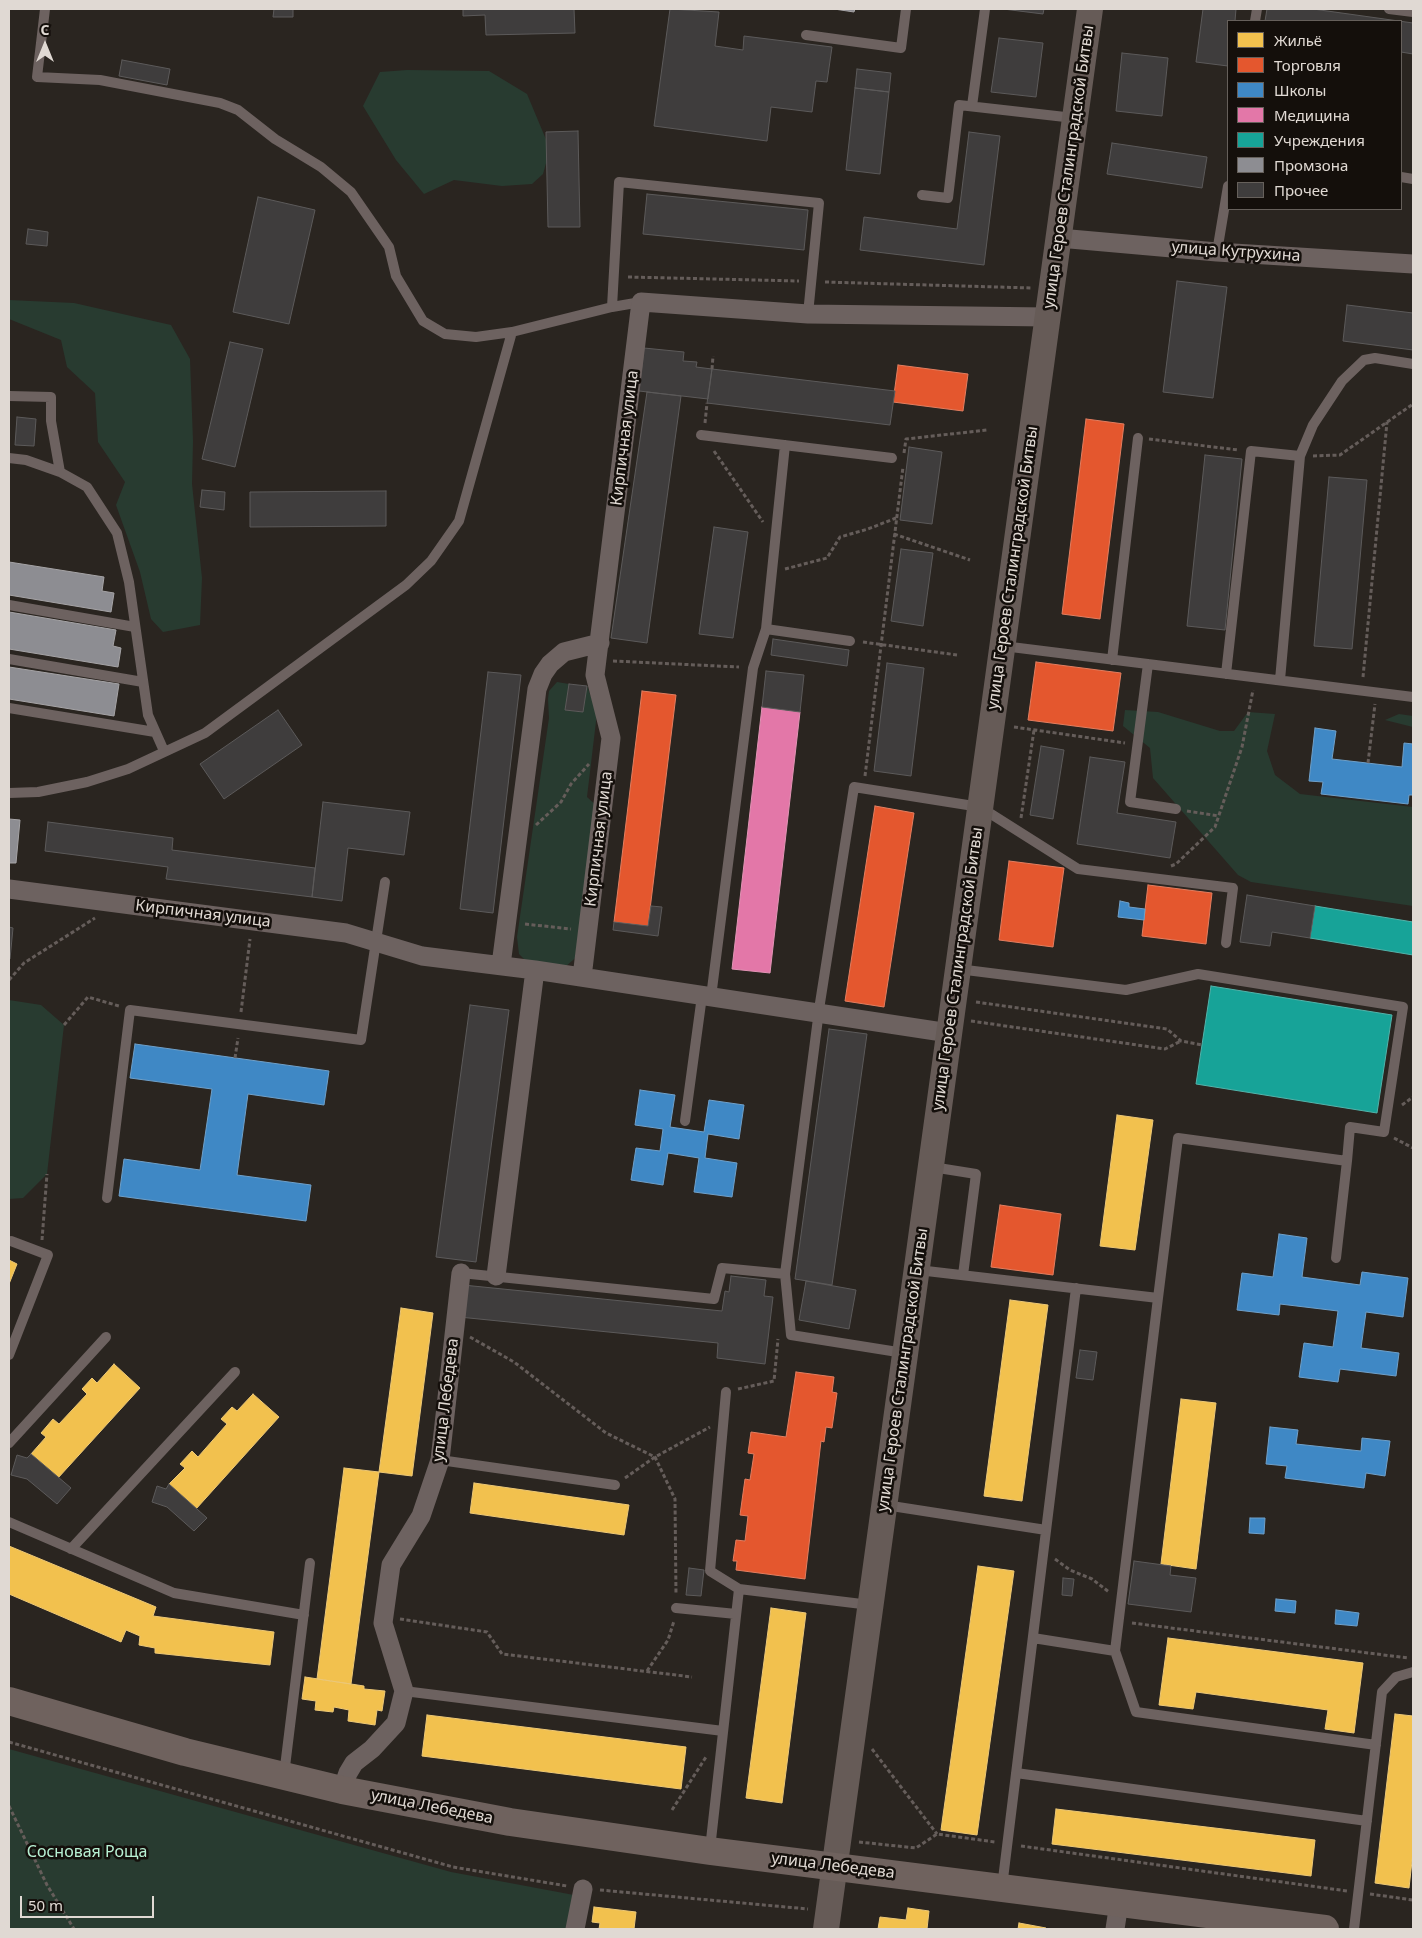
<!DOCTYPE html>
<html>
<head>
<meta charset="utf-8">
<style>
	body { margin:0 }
	#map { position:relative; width:1422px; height:1938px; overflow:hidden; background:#2a2520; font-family:"Noto Sans",sans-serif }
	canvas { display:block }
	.frame { position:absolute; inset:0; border:10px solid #e0d9d3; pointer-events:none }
	.legend { position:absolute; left:1227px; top:20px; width:175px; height:190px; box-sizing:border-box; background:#140f0b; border:1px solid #66605b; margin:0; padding:6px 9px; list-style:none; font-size:15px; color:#e0d9d3 }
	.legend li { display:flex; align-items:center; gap:10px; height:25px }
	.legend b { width:25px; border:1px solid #66605b }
	.north { position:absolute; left:20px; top:20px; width:50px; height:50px; -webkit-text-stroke:4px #140f0b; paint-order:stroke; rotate:0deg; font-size:14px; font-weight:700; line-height:20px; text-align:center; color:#e0d9d3 }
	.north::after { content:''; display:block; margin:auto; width:18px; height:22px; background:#e0d9d3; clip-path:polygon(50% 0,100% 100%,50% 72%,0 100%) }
	.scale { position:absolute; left:20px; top:1896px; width:134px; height:22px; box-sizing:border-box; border:2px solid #e0d9d3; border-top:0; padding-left:6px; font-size:15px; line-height:18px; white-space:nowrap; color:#e0d9d3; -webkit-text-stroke:4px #140f0b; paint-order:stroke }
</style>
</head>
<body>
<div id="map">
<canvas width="1422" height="1938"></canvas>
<div class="frame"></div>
<ul class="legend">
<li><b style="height:14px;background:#f2c14e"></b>Жильё</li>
<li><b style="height:14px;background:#e4572e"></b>Торговля</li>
<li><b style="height:14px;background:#3f88c5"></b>Школы</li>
<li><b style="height:14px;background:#e377a8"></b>Медицина</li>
<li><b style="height:14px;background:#17a398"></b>Учреждения</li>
<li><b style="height:14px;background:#8d8d92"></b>Промзона</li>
<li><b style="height:14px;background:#3f3d3d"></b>Прочее</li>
</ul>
<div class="north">С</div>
<div class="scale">50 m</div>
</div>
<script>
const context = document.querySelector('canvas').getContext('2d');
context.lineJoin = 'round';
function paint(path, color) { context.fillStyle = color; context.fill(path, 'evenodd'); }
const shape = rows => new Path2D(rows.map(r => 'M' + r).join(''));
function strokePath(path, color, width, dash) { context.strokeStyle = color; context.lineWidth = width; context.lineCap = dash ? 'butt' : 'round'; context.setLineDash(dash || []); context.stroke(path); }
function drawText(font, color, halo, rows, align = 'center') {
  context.font = font + ' "Noto Sans",sans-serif'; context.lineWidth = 5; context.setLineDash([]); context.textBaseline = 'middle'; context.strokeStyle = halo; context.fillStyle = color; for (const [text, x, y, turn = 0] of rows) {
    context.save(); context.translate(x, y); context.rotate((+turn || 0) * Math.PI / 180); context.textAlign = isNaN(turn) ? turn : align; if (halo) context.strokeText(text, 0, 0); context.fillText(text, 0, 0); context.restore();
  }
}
const green = shape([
	[407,70,489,71,527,94,550,149,543,174,532,184,502,186,454,180,424,194,396,160,363,106,380,72],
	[9,300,74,303,171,325,190,359,193,441,192,484,202,578,200,625,163,632,151,619,140,572,116,505,125,482,98,442,95,393,67,367,61,340,9,319],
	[557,682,569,684,565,710,583,712,587,686,597,713,587,797,598,807,580,954,565,967,527,962,519,954,517,937,549,718,548,699,549,691],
	[1125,710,1158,712,1220,731,1234,731,1248,712,1275,714,1267,751,1275,775,1300,794,1413,807,1413,906,1251,882,1238,875,1153,778,1150,748,1123,726],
	[1399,714,1413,716,1413,727,1385,720],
	[9,1000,41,1005,64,1025,47,1174,23,1198,9,1199],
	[9,1749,451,1872,574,1895,567,1929,9,1929]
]);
const homes = shape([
	[1117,1115,1153,1120,1135,1250,1100,1246,1117,1115],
	[9,1260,17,1264,9,1284,9,1260],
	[1010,1300,1048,1305,1022,1501,984,1496,1010,1300],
	[401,1308,433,1313,412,1476,379,1472,401,1308],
	[114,1364,140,1388,58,1478,31,1454,46,1437,41,1433,53,1419,59,1424,87,1394,82,1389,92,1378,97,1383,114,1364],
	[253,1394,279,1417,196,1509,169,1484,185,1468,180,1464,192,1451,198,1457,227,1424,221,1419,232,1407,237,1411,253,1394],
	[1181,1399,1216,1403,1196,1569,1161,1564,1181,1399],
	[344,1468,379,1472,351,1684,317,1679,344,1468],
	[474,1483,629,1505,624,1535,470,1513,474,1483],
	[9,1546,156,1607,153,1616,274,1632,270,1665,155,1653,155,1648,139,1645,140,1636,126,1630,121,1642,9,1594,9,1546],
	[978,1566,1014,1571,977,1835,941,1830,978,1566],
	[771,1608,806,1613,782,1803,746,1798,771,1608],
	[1168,1638,1363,1663,1354,1733,1325,1729,1328,1710,1196,1692,1193,1709,1159,1705,1168,1638],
	[305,1677,364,1686,364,1689,385,1691,382,1711,377,1710,375,1725,348,1721,349,1710,334,1707,333,1712,315,1710,316,1701,302,1699,305,1677],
	[1395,1714,1413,1716,1413,1852,1409,1888,1375,1883,1395,1714],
	[427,1715,686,1747,681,1789,422,1756,427,1715],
	[1056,1809,1315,1840,1311,1876,1052,1844,1056,1809],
	[594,1907,636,1912,634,1929,599,1929,600,1923,592,1922,594,1907],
	[908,1908,929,1911,927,1929,878,1929,880,1917,906,1920,908,1908],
	[1019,1923,1046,1928,1046,1929,1018,1929,1019,1923]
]);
const shops = shape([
	[898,365,968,374,963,411,893,402,898,365],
	[1086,419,1124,424,1100,619,1062,614,1086,419],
	[1036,662,1121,673,1113,731,1028,720,1036,662],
	[642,691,676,695,648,926,614,922,642,691],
	[875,806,914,813,884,1007,845,1001,875,806],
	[1009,861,1064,868,1053,947,999,940,1009,861],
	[1148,885,1212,893,1206,944,1142,936,1148,885],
	[1000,1205,1061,1214,1053,1275,991,1267,1000,1205],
	[796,1372,834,1377,832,1392,837,1393,832,1428,826,1427,824,1442,821,1441,805,1579,736,1570,737,1561,733,1561,736,1540,745,1541,748,1516,740,1515,745,1479,750,1480,754,1454,748,1453,751,1432,786,1437,796,1372]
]);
const schools = shape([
	[1315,728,1336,731,1332,759,1402,767,1404,743,1413,744,1413,795,1409,795,1408,804,1321,794,1323,782,1309,781,1315,728],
	[1120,901,1129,903,1129,907,1145,909,1144,920,1118,917,1120,901],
	[135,1044,329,1071,324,1105,248,1094,237,1175,311,1185,306,1221,119,1196,124,1159,200,1170,212,1089,130,1078,135,1044],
	[640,1090,675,1095,670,1127,704,1132,709,1100,744,1105,739,1139,708,1134,705,1158,737,1163,732,1197,694,1192,699,1158,668,1153,663,1185,631,1180,636,1148,660,1151,663,1129,635,1125,640,1090],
	[1279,1234,1307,1238,1302,1277,1360,1285,1362,1272,1408,1278,1403,1317,1366,1312,1361,1348,1399,1353,1396,1376,1340,1369,1338,1382,1299,1377,1304,1343,1333,1347,1338,1311,1280,1304,1279,1315,1237,1310,1242,1273,1273,1277,1279,1234],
	[1270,1427,1298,1430,1296,1444,1361,1451,1362,1438,1390,1441,1385,1476,1366,1473,1364,1488,1285,1478,1287,1466,1266,1464,1270,1427],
	[1250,1518,1265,1518,1264,1534,1249,1533,1250,1518],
	[1276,1599,1296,1601,1295,1613,1275,1611,1276,1599],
	[1336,1610,1359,1613,1357,1626,1335,1624,1336,1610]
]);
const health = shape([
	[762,707,800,712,770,973,732,969,762,707]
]);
const public = shape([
	[1315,906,1413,922,1413,955,1310,938,1315,906],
	[1211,986,1392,1015,1377,1113,1196,1084,1211,986]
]);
const industry = shape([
	[834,9,855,9,854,12,834,9],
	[9,562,104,577,102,591,114,593,111,612,9,595,9,562],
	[9,612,116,630,113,646,121,648,118,667,9,649,9,612],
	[9,667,119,684,114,716,9,699,9,667],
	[9,819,20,820,16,863,9,863,9,819]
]);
const building = shape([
	[274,9,293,9,293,17,273,17,274,9],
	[463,9,574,9,575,33,486,35,485,15,463,16,463,9],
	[670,9,719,12,715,46,743,50,744,36,832,47,827,82,816,81,812,112,771,107,767,141,654,126,670,9],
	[1003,9,1044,9,1043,14,1003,9],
	[1203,9,1236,9,1235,21,1228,21,1228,66,1196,62,1203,9],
	[1267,9,1313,9,1413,23,1413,54,1401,52,1401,21,1265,21,1267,9],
	[999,38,1043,43,1036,97,991,92,999,38],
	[1122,53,1168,58,1162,116,1116,111,1122,53],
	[122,60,170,69,167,85,119,76,122,60],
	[857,69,891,73,889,92,855,88,857,69],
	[855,88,889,92,880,174,846,170,855,88],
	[578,131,580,227,548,227,546,132,578,131],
	[969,132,1000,136,984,265,860,250,864,217,957,229,969,132],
	[1112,143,1207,157,1202,188,1107,174,1112,143],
	[647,194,808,210,804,250,643,234,647,194],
	[258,197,315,210,289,324,233,312,258,197],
	[28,229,48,232,47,246,26,244,28,229],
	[1177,281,1227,287,1213,398,1163,392,1177,281],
	[1347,305,1413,313,1413,350,1343,341,1347,305],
	[230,342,263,349,235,467,202,459,230,342],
	[644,348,684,352,683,361,697,362,696,367,712,369,708,399,639,391,644,348],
	[712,369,895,391,890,425,707,403,712,369],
	[647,392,681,396,647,643,611,638,647,392],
	[17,417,36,419,34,446,15,445,17,417],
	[909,447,942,452,932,524,900,520,909,447],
	[1205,455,1242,459,1225,630,1187,626,1205,455],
	[1329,477,1367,480,1352,649,1314,646,1329,477],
	[202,490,225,492,224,510,200,507,202,490],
	[386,491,386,526,250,527,250,492,386,491],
	[714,527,748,532,733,638,699,634,714,527],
	[901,549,933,553,923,626,891,621,901,549],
	[773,639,849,650,847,666,771,655,773,639],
	[887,663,924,668,911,776,874,771,887,663],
	[766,671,804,675,800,712,762,707,766,671],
	[488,672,521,675,493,913,460,909,488,672],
	[569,684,587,686,583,712,565,710,569,684],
	[278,710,302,745,224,799,200,764,278,710],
	[1041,746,1064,750,1053,819,1030,815,1041,746],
	[1090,757,1125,762,1117,813,1176,822,1170,858,1077,844,1090,757],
	[323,802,410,812,404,855,348,848,342,901,312,897,323,802],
	[48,822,173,838,172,850,315,868,312,897,166,879,168,867,45,851,48,822],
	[1247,895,1315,906,1310,938,1272,932,1270,946,1240,942,1247,895],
	[651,906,662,907,658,936,613,930,614,922,648,926,651,906],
	[9,927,13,928,10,959,9,959,9,927],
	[470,1005,509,1010,476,1262,436,1257,470,1005],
	[829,1029,867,1034,832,1285,795,1279,829,1029],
	[731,1276,766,1280,764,1296,773,1297,765,1364,717,1358,718,1343,459,1317,463,1285,722,1311,725,1291,729,1292,731,1276],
	[806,1281,856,1290,849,1329,799,1320,806,1281],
	[1080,1350,1097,1352,1093,1380,1076,1378,1080,1350],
	[31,1454,71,1488,57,1504,27,1479,11,1475,17,1455,27,1458,31,1454],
	[169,1484,207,1518,194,1531,167,1507,152,1502,157,1486,166,1489,169,1484],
	[1134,1561,1171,1566,1170,1575,1196,1578,1191,1612,1128,1604,1134,1561],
	[689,1568,704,1570,701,1596,686,1595,689,1568],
	[1063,1578,1074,1579,1072,1596,1062,1595,1063,1578]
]);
const path = shape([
	[628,277,799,281],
	[825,282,1031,288],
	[712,369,713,356],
	[705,423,707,403],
	[1149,439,1238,450],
	[714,451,763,522],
	[904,453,906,439,987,430],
	[1313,456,1340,455,1413,404],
	[894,534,970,560],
	[785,569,827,558,840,537,868,529,896,518],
	[863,642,957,655],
	[613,661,739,667],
	[1363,677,1387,422],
	[1014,727,1125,743],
	[1368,763,1375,704],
	[865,776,903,467],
	[1187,811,1219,816],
	[1021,818,1034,730],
	[536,825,561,802,571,784,589,764],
	[1171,866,1176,864,1215,827,1242,747,1253,690],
	[525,924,571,929],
	[9,980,24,963,95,918],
	[976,1002,1167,1029,1181,1041,1202,1045],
	[241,1012,250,939],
	[971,1021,1165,1049,1181,1041],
	[64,1025,88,997,119,1006],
	[235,1058,238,1038],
	[1402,1105,1413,1097],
	[1394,1138,1413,1148],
	[42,1240,47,1174],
	[470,1337,514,1362,606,1433,655,1457,675,1499,676,1595],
	[738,1389,774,1381,778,1339],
	[625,1478,655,1457,710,1427],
	[1055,1559,1070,1570,1092,1579,1109,1592],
	[400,1619,487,1632,502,1654,692,1677],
	[1132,1623,1408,1658],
	[647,1671,668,1640,674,1621],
	[9,1742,453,1867,567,1886],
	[872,1749,937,1834],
	[9,1806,47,1885,74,1929],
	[672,1810,706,1757],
	[859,1842,916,1848,937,1834,995,1842],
	[1021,1846,1347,1891],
	[600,1890,808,1909],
	[1370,1894,1413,1900]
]);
const lane = shape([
	[45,9,37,77,100,80,220,103,238,110,275,139,321,167,351,192,389,247,396,276,423,321,445,334,476,337,512,332,612,307,641,302],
	[1389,9,1413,12],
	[1255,21,1257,9],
	[806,35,901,48,906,9],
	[972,106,985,9],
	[1401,177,1413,179],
	[922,195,948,198,959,105,1074,118],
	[1217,252,1228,186],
	[612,307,619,182,819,203,808,314],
	[9,396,51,397,51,421,60,472,87,487,117,533,129,582,148,715,164,751],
	[701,435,892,458],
	[9,458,26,460,60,472],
	[9,605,135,627],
	[766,629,850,641],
	[1003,646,1413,697],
	[9,659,143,682],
	[1112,660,1138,438],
	[1148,664,1130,802,1176,809],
	[1226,674,1251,451,1300,456],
	[1280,680,1300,456,1313,425,1342,381,1364,360,1375,358,1413,364],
	[9,708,155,732],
	[9,793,38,792,87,782,128,769,205,733,406,585,431,561,459,521,512,332],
	[711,997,753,668,766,629,785,445],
	[685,1121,702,996],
	[932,1167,976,1174,963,1275],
	[107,1198,130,1010,361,1040,385,882],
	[1336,1258,1347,1161],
	[918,1270,1158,1298,1178,1138,1347,1161,1350,1127,1384,1132,1403,1007,1198,974,1126,990,958,969],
	[461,1273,714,1299,722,1268,785,1274,791,1335,904,1353],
	[785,1274,820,1003,854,787,980,807,1078,869,1233,888,1226,943],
	[1158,1298,1115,1651,1136,1712,1376,1745],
	[9,1355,48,1255,11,1241],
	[726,1392,710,1571,739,1589,870,1605],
	[9,1443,106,1337],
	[440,1460,615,1485],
	[885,1505,1046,1530],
	[9,1522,174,1593,304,1615],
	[71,1549,235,1372],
	[676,1608,736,1614],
	[1033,1638,1115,1651],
	[404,1691,723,1731],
	[1016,1773,1367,1821],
	[284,1775,310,1563],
	[710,1849,739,1589],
	[1002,1887,1076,1288],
	[1354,1929,1382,1692,1396,1677,1413,1672]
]);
const street = shape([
	[1059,238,1217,252,1413,264],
	[9,889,346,933,422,956,535,970,949,1033],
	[501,965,537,689,543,674,550,664,564,652,600,643],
	[582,977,611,738,595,675,641,302,808,314,1048,317],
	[496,1276,535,970],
	[342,1790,348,1773,354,1763,372,1749,396,1723,404,1691,383,1623,391,1565,421,1516,440,1460,461,1273],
	[575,1929,583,1889],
	[1115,1929,1119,1903]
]);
const secondary = shape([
	[826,1929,1090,9]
]);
const primary = shape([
	[9,1701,185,1752,342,1790,510,1822,710,1851,1325,1929]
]);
const streetNames = [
	["улица Героев Сталинградской Битвы",1069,167,-82],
	["улица Кутрухина",1236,252,4],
	["Кирпичная улица",625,438,-83],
	["улица Героев Сталинградской Битвы",1013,568,-82],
	["Кирпичная улица",599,839,-83],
	["Кирпичная улица",203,914,7],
	["улица Героев Сталинградской Битвы",958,969,-82],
	["улица Героев Сталинградской Битвы",903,1370,-82],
	["улица Лебедева",446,1400,-83],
	["улица Лебедева",432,1807,11],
	["улица Лебедева",833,1866,7]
];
const parkNames = [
	["Сосновая Роща",87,1852]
];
paint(green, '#283b30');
paint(homes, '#f2c14e');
strokePath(homes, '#edc876', 1);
paint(shops, '#e4572e');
strokePath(shops, '#e37e60', 1);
paint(schools, '#3f88c5');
strokePath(schools, '#6fa0c9', 1);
paint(health, '#e377a8');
strokePath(health, '#e294b5', 1);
paint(public, '#17a398');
strokePath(public, '#53b3aa', 1);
paint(industry, '#8d8d92');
strokePath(industry, '#a6a4a6', 1);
paint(building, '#3f3d3d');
strokePath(building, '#5c5a5a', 1);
strokePath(path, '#655d5a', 3, [4, 2.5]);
strokePath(lane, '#6d6260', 10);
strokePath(street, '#6d6260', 19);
strokePath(secondary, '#665b57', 26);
strokePath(primary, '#6f625e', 28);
drawText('16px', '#e0d9d3', '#140f0b', streetNames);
drawText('16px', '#b8f1d4', '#140f0b', parkNames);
</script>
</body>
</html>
